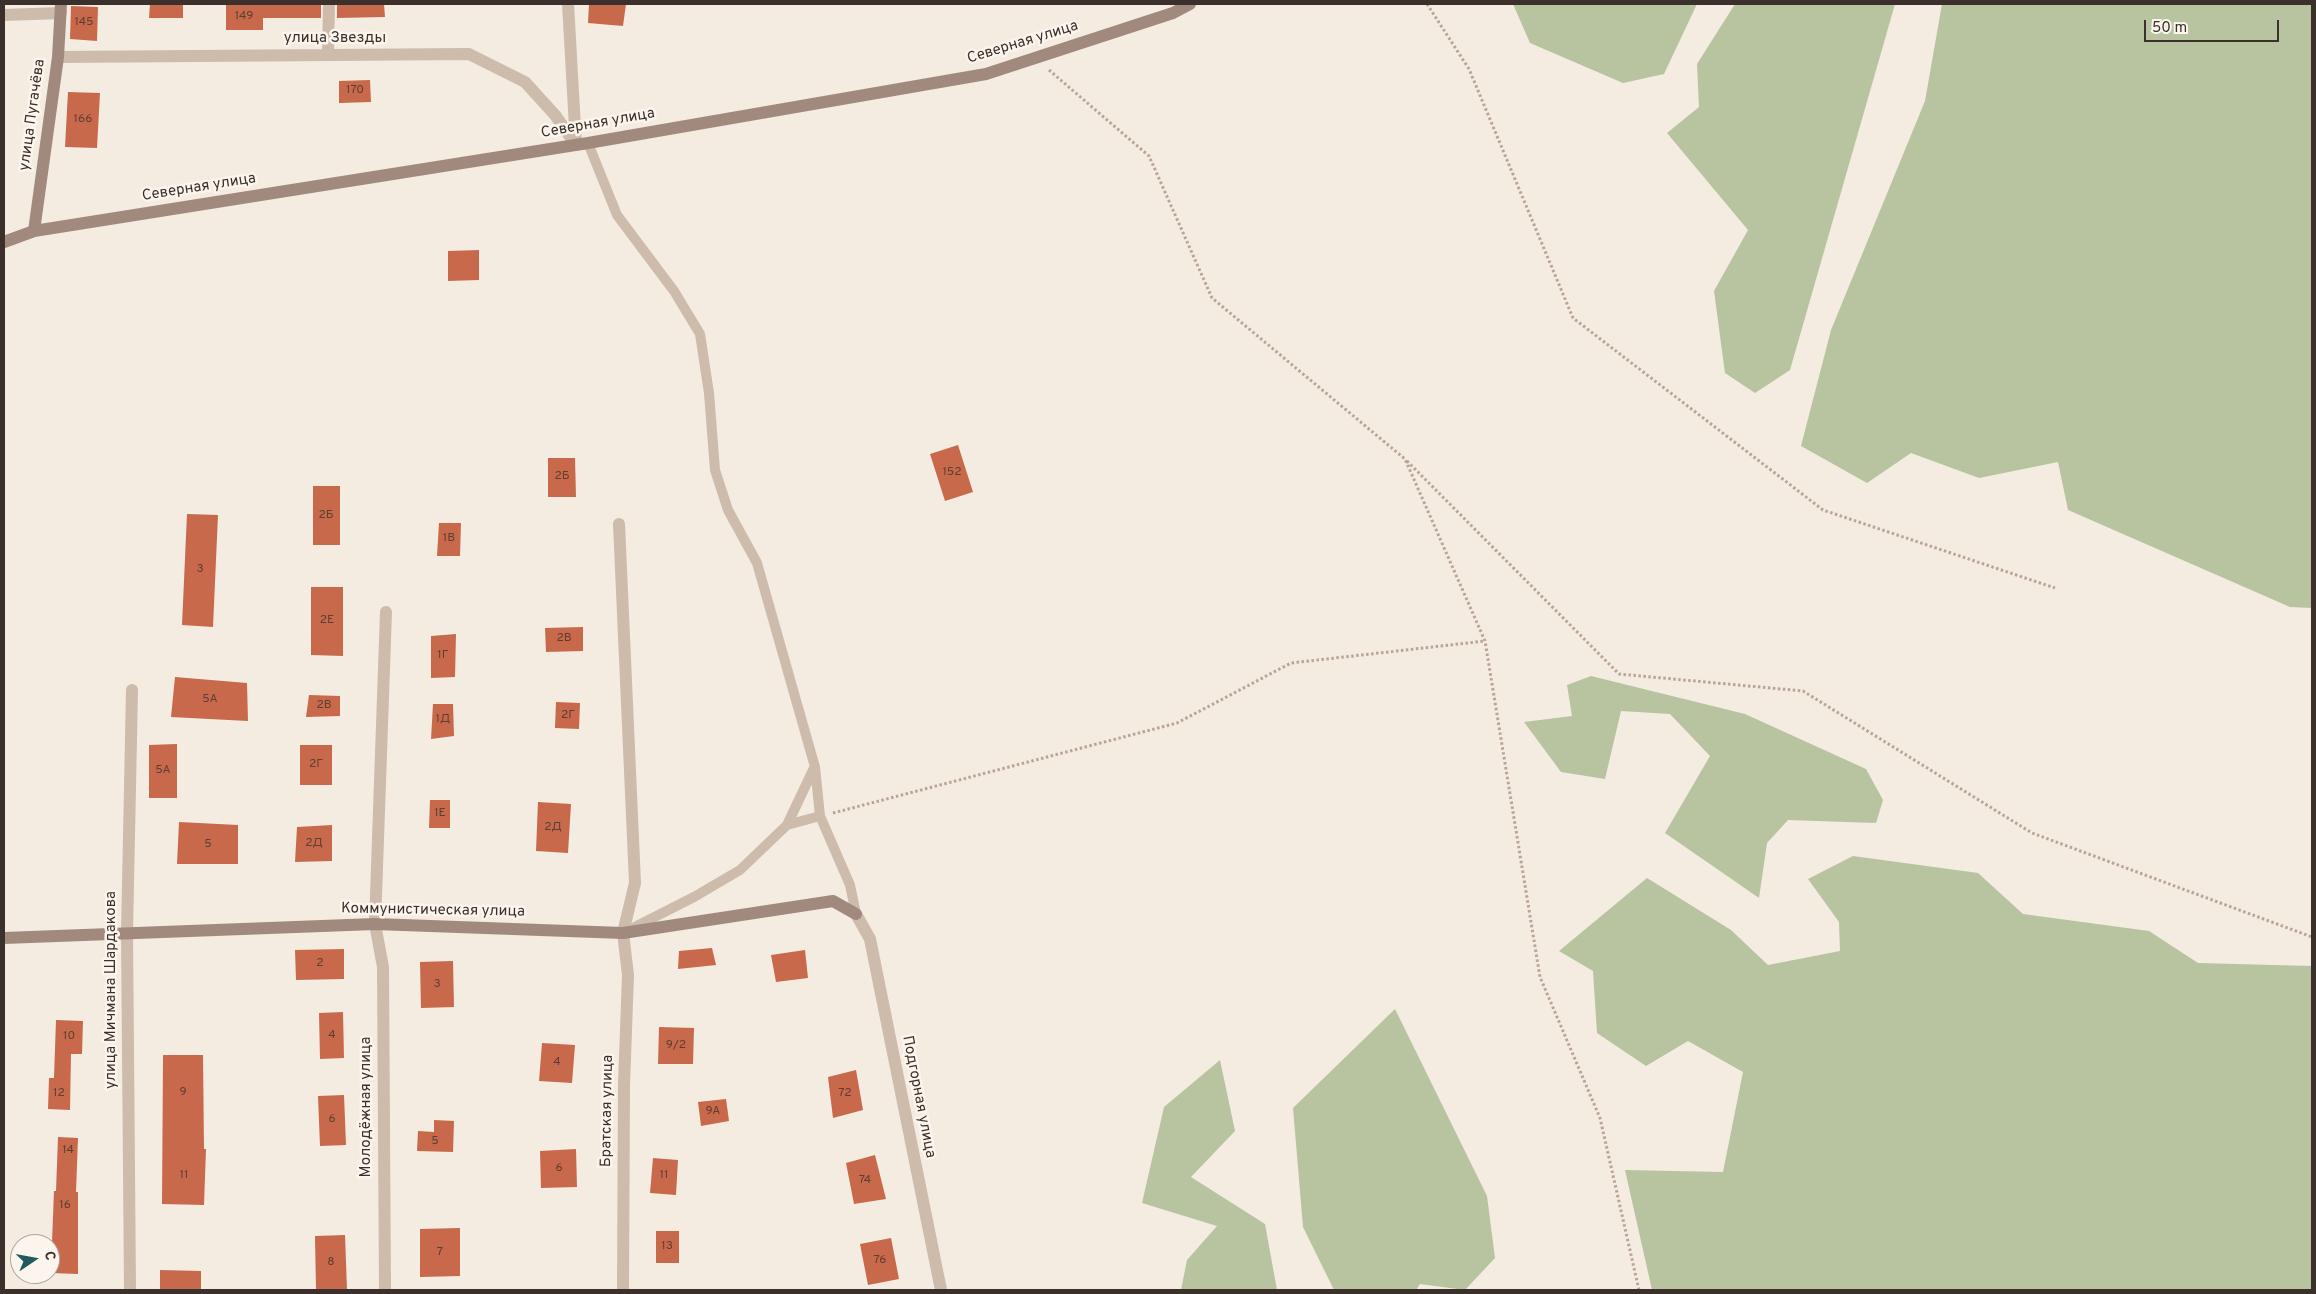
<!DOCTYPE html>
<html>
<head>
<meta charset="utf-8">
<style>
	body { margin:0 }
	#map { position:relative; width:2316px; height:1294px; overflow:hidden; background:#f4ebe1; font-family:Overpass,sans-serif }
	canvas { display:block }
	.frame { position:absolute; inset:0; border:5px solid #3b302b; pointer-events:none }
	.north { position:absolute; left:10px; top:1234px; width:50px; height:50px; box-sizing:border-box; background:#fbf5ee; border:1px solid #aea6a0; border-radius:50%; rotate:78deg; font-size:14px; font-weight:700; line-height:20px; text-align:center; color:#3b302b }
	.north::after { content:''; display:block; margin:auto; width:18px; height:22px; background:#1f5a5e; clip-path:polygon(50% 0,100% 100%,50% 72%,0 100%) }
	.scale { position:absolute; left:2144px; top:20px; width:135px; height:22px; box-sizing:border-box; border:2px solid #3b302b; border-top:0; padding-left:6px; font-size:15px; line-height:18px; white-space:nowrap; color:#3b302b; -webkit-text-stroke:4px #fbf5ee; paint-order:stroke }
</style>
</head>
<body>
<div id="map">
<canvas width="2316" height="1294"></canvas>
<div class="frame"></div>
<div class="north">С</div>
<div class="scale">50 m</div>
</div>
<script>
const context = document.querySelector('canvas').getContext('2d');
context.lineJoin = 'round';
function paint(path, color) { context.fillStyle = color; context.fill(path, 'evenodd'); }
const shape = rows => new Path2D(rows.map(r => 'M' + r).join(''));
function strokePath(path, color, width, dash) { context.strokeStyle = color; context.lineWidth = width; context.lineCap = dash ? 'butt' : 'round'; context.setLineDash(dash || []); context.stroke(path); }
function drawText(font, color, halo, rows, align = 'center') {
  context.font = font + ' Overpass,sans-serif'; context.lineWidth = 5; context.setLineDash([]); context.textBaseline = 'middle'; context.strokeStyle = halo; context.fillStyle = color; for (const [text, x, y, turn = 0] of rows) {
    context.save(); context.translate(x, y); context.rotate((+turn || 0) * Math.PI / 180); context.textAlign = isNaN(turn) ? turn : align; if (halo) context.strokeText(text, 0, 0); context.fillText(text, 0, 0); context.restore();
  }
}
const green = shape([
	[1513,4,1697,4,1664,74,1623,83,1530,43],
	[1735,4,1895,4,1790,370,1755,393,1725,373,1714,291,1748,230,1667,133,1699,107,1697,64],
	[1942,4,2312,4,2312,608,2290,607,2068,510,2058,462,1979,478,1911,453,1867,483,1801,446,1831,330,1925,101],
	[1591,676,1745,714,1866,769,1883,800,1876,823,1788,820,1767,843,1759,898,1665,833,1710,756,1670,714,1621,711,1605,779,1561,772,1524,722,1572,716,1567,685],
	[1853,856,1978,873,2023,914,2149,931,2198,963,2312,966,2312,1290,1652,1290,1625,1170,1723,1172,1743,1072,1688,1041,1646,1066,1597,1033,1593,971,1559,951,1647,878,1731,930,1768,965,1840,951,1839,922,1808,879],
	[1395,1009,1487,1196,1495,1258,1465,1290,1420,1284,1416,1290,1334,1290,1303,1227,1293,1108],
	[1220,1060,1235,1131,1191,1177,1265,1224,1277,1290,1181,1290,1187,1260,1217,1226,1142,1203,1164,1107]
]);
const building = shape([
	[150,4,183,4,183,18,149,18],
	[226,4,321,4,321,18,263,18,263,30,226,30],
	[337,4,384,4,385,17,337,18],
	[589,4,626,4,623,26,588,23],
	[71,6,98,7,97,41,70,39],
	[370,80,371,102,339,103,339,81],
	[68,92,100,93,97,148,65,147],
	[479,250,479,280,448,281,448,251],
	[958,445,973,492,945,501,930,454],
	[548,458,575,458,576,497,548,497],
	[313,486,340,486,340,545,313,545],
	[187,514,218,515,213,627,182,625],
	[439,523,461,523,460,556,437,556],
	[311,587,343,587,343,656,311,655],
	[583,627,583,651,546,652,545,628],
	[456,634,455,677,431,678,431,636],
	[175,677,247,683,248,721,171,717],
	[309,695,340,696,340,716,306,717],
	[556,702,580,703,579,729,555,728],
	[433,704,453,704,454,736,431,739],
	[177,744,177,798,149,798,149,745],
	[300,745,332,745,332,785,300,785],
	[430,800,450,800,450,828,429,828],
	[538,802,571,804,568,853,536,851],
	[179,822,238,825,238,864,177,864],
	[332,825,332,861,295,862,297,827],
	[712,948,716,965,678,969,679,951],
	[344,949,344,979,296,980,295,950],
	[805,950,808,978,776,982,771,955],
	[453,961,454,1007,421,1008,420,962],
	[343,1012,344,1058,320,1059,319,1013],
	[56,1020,83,1021,82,1054,71,1054,70,1110,48,1109,49,1078,54,1078],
	[659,1027,694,1028,693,1064,658,1064],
	[542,1043,575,1045,572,1083,539,1081],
	[163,1055,203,1055,204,1149,206,1149,204,1205,162,1204],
	[856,1070,863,1110,833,1118,828,1077],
	[344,1095,346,1145,320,1146,318,1096],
	[726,1099,729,1121,701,1126,698,1102],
	[434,1120,454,1121,453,1152,417,1151,418,1131,434,1132],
	[58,1137,78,1138,76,1192,78,1192,78,1274,50,1273,50,1242,52,1242,54,1191,56,1191],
	[576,1149,577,1187,541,1188,540,1151],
	[875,1155,886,1199,854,1204,846,1163],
	[653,1158,678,1160,676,1195,650,1193],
	[460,1228,460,1276,420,1277,420,1229],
	[656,1231,679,1231,679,1263,656,1263],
	[345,1235,347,1290,316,1290,315,1236],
	[891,1238,899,1279,868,1285,860,1244],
	[160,1270,201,1271,201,1290,160,1290]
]);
const path = shape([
	[1427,4,1469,69,1573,318,1823,510,2055,588],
	[1049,70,1149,156,1212,298,1405,459,1485,641,1540,977,1600,1118,1639,1290],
	[1407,461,1619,674,1803,691,2032,833,2312,937],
	[833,813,1177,723,1291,663,1485,641]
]);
const lane = shape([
	[588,143,617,215,674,291,700,334,709,393,715,470,728,510,757,563,815,767,820,816,850,885,856,914],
	[787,825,820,816],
	[631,929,694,897,740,870,787,825,814,768]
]);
const street = shape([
	[568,4,576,145],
	[4,15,61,13],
	[328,55,329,4],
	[58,57,469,54,525,82,555,115,576,145],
	[619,524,635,883,623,933,628,975,624,1085,623,1290],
	[856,914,870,939,941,1290],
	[130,1290,127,932,132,690],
	[385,1290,383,967,375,924,386,612]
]);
const secondary = shape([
	[34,231,58,57,61,4],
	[4,242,34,231,588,143,986,74,1173,13,1190,4],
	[4,938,375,924,623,933,833,901,856,914]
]);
const numberNames = [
	["149",244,17],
	["145",84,23],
	["170",355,91],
	["166",83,120],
	["152",952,473],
	["2Б",562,477],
	["2Б",326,516],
	["1В",449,539],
	["3",200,570],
	["2Е",327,621],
	["2В",564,639],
	["1Г",443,656],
	["5А",210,700],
	["2В",324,706],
	["2Г",568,716],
	["1Д",443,720],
	["2Г",316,765],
	["5А",163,771],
	["1Е",440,814],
	["2Д",553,828],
	["2Д",314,844],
	["5",208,845],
	["2",320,964],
	["3",437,985],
	["4",332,1036],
	["10",69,1037],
	["9/2",676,1046],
	["4",557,1063],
	["9",183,1093],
	["12",59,1094],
	["72",845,1094],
	["9А",713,1112],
	["6",332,1120],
	["5",435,1142],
	["14",68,1151],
	["6",559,1169],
	["11",184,1176],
	["11",664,1176],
	["74",865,1181],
	["16",65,1206],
	["13",667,1247],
	["7",440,1253],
	["76",880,1261],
	["8",331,1263]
];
const streetNames = [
	["улица Звезды",335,39],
	["Северная улица",1023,43,-17],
	["улица Пугачёва",33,115,-82],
	["Северная улица",598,124,-10],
	["Северная улица",199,188,-9],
	["Коммунистическая улица",433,911,1],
	["улица Мичмана Шардакова",112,990,-90],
	["Подгорная улица",918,1097,79],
	["Молодёжная улица",367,1107,-90],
	["Братская улица",608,1111,-89]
];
paint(green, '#b8c4a0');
paint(building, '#c8694b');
strokePath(path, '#b9a596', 3, [2.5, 2.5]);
strokePath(lane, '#cdbbac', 10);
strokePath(street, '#cdbbac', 12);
strokePath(secondary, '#a18a7d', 12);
drawText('12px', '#5e3e33', null, numberNames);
drawText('15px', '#3b302b', '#fbf5ee', streetNames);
</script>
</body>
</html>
